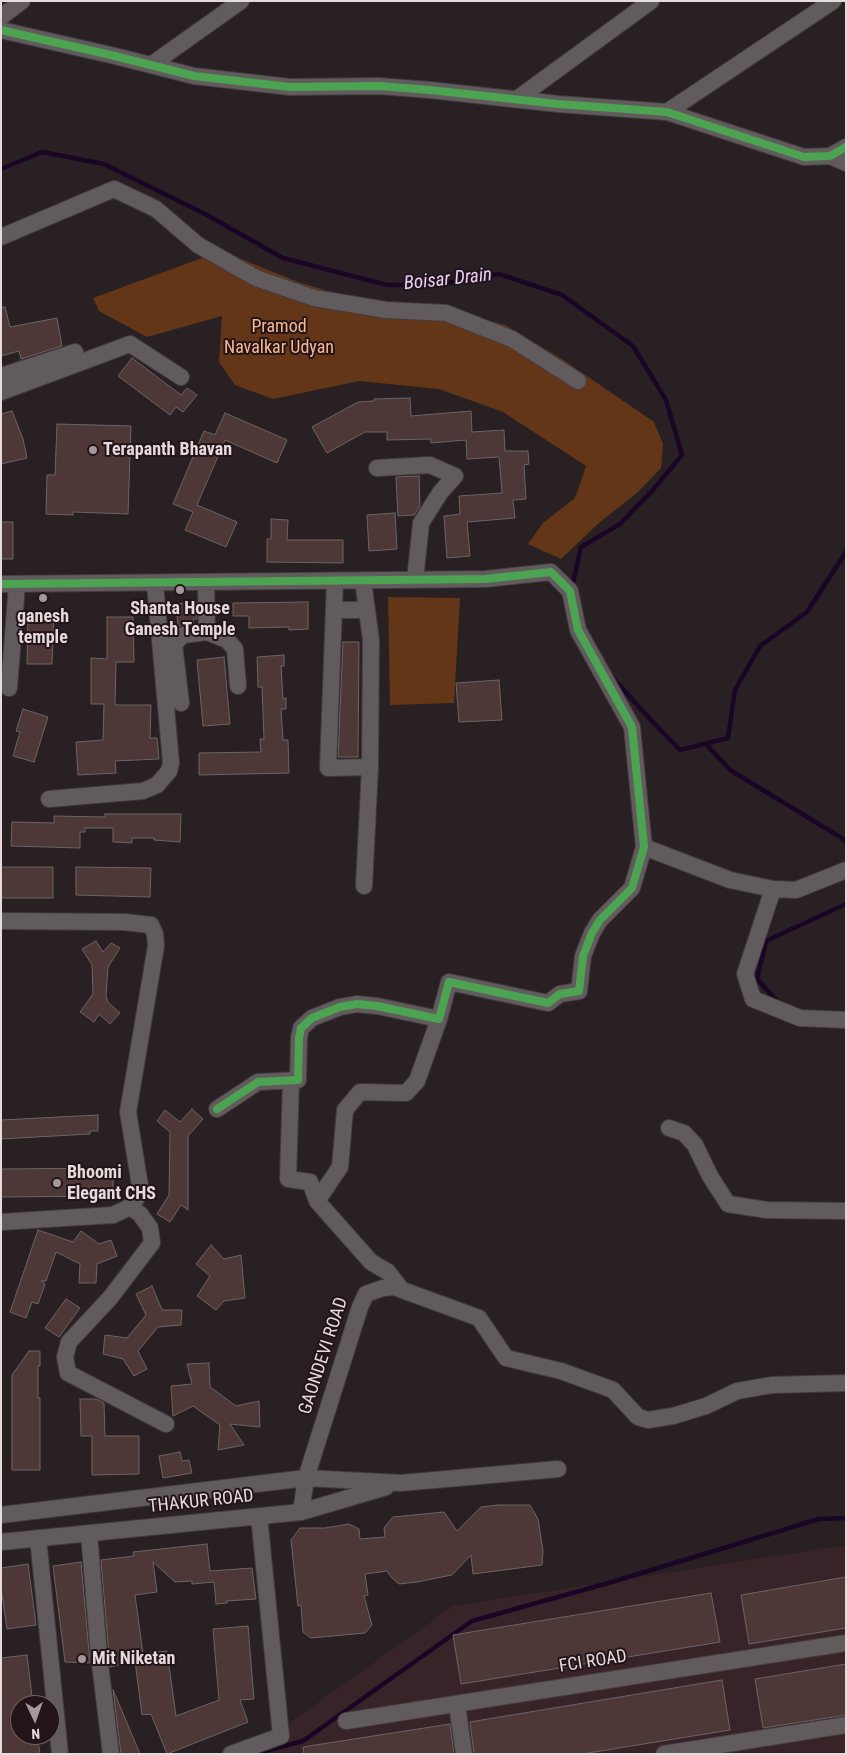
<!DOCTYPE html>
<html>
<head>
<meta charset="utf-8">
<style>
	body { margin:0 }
	#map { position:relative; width:847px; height:1755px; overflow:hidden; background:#282022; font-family:"Roboto Condensed",sans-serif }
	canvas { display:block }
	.frame { position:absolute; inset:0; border:2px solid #e5dadc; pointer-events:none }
	.north { position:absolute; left:10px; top:1695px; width:50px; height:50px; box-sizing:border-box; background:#221418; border:1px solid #706366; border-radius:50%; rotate:177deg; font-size:14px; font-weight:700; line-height:20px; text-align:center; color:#e5dadc }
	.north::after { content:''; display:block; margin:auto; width:18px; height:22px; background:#a3999b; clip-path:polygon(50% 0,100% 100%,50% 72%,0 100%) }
</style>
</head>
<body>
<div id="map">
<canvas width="847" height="1755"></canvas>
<div class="frame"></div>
<div class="north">N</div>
</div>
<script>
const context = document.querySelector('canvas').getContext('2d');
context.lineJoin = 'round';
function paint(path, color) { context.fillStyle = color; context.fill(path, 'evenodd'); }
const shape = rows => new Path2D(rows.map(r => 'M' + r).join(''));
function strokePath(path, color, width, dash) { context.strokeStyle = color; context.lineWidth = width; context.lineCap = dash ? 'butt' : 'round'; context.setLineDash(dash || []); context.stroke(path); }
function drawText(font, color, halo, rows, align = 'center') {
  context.font = font + ' "Roboto Condensed",sans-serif'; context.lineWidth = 4; context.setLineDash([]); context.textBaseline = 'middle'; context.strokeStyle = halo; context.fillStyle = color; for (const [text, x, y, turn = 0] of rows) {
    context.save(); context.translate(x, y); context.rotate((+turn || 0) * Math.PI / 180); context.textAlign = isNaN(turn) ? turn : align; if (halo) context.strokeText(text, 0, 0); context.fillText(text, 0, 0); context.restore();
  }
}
const built = shape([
	[846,1545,846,1754,246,1754,453,1606]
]);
const green = shape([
	[221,251,298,282,371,304,452,310,505,325,562,359,654,422,663,444,661,468,637,493,600,522,561,559,528,544,543,523,575,498,586,466,503,412,439,389,359,381,273,399,235,385,219,362,222,316,147,337,99,311,93,298],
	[388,597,460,598,454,703,390,705]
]);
const stream = shape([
	[1,169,42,152,104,164,205,214,283,258,387,285,435,285,499,274,562,295,633,346,666,400,682,455,652,491,620,524,581,547,572,587],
	[612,677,649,718,680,750,728,738,735,690,760,646,807,612,846,552],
	[706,744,730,770,845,840,846,843],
	[780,1004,757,979,766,941,846,904],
	[262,1752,303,1741,472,1621,612,1582,819,1519,846,1518]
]);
const building = shape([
	[5,307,10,327,57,318,62,346,21,359,19,351,1,356,1,308,5,307],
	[132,358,181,395,187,388,197,395,183,412,176,407,170,415,118,376,132,358],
	[410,398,411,416,471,411,472,432,504,430,505,451,528,451,529,464,524,465,526,499,513,500,515,518,467,522,470,556,447,558,444,516,460,514,459,496,502,493,499,457,467,459,466,440,431,443,431,439,387,440,387,432,365,432,327,453,312,427,358,402,374,401,374,399,410,398],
	[12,411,23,439,27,458,1,464,1,414,12,411],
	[225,413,287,440,277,463,225,440,197,505,237,522,226,547,185,530,193,512,173,504,204,431,215,435,225,413],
	[57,424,131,426,128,514,73,512,73,515,46,514,47,475,55,475,57,424],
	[419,476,420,506,414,515,398,516,396,477,419,476],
	[395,513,397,549,369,551,367,515,395,513],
	[271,519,288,520,287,540,343,540,343,563,267,562,267,539,271,539,271,519],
	[1,522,13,522,13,559,1,559,1,522],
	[196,602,197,619,193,619,194,624,178,626,176,604,196,602],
	[308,602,308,629,289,630,289,627,249,628,249,616,233,616,233,603,308,602],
	[28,615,54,615,52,664,27,664,28,615],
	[107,617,133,617,134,662,116,662,115,705,151,705,150,738,157,738,159,759,115,761,116,773,78,775,76,742,103,740,104,704,91,704,91,658,107,659,107,617],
	[343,642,359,642,358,757,338,757,343,642],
	[284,655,284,666,281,666,283,699,286,698,286,709,281,709,283,740,288,740,289,773,199,775,199,753,261,752,260,739,264,739,262,687,258,687,257,657,284,655],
	[224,657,230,724,203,726,197,660,224,657],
	[499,680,502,720,459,722,456,683,499,680],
	[23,709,48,717,34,762,13,756,20,732,16,731,23,709],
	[105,814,181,814,180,842,154,840,154,838,132,838,132,843,113,842,113,828,85,828,85,832,80,832,80,848,11,846,12,822,54,823,54,816,105,817,105,814],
	[1,867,53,867,53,898,1,898,1,867],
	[76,867,151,868,150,897,76,895,76,867],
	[96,941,103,952,111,943,120,948,108,967,106,996,108,1002,120,1013,110,1024,99,1014,94,1022,80,1012,93,994,92,965,82,949,96,941],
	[192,1109,203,1119,188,1136,188,1210,181,1205,170,1222,157,1214,169,1195,170,1132,157,1121,165,1110,180,1122,192,1109],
	[98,1115,98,1131,90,1131,90,1134,1,1139,1,1120,98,1115],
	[113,1168,113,1196,1,1197,1,1169,113,1168],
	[38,1230,73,1242,81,1231,99,1244,111,1240,117,1256,97,1264,96,1283,79,1283,80,1264,56,1252,46,1281,41,1281,45,1284,38,1304,32,1302,26,1318,10,1312,38,1230],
	[211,1245,224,1259,241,1255,245,1298,224,1301,216,1310,197,1296,210,1276,196,1264,211,1245],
	[152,1286,162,1310,182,1310,181,1325,158,1327,138,1351,147,1369,134,1376,123,1359,103,1354,105,1335,127,1338,146,1315,136,1294,152,1286],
	[66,1299,80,1308,59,1337,45,1328,66,1299],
	[29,1351,40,1351,40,1366,38,1366,38,1398,40,1398,40,1470,12,1470,12,1375,29,1351],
	[209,1363,210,1387,236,1406,259,1401,260,1427,230,1424,244,1445,218,1450,220,1425,193,1406,173,1416,171,1386,192,1384,187,1364,209,1363],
	[80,1399,96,1399,104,1403,105,1436,139,1436,139,1474,92,1475,92,1436,81,1436,80,1399],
	[180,1452,182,1461,189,1460,192,1473,163,1478,159,1456,180,1452],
	[498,1505,530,1505,538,1519,543,1551,542,1565,473,1574,471,1555,452,1575,417,1582,399,1584,391,1577,387,1571,365,1574,368,1595,364,1596,372,1625,365,1633,311,1638,303,1632,301,1605,298,1606,291,1540,300,1528,325,1528,349,1524,359,1529,360,1539,385,1537,384,1528,393,1517,444,1512,457,1531,481,1507,498,1505],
	[207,1544,210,1571,252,1568,256,1599,227,1601,227,1603,216,1604,214,1582,192,1584,192,1581,175,1582,153,1562,157,1592,135,1595,143,1654,167,1651,176,1716,219,1700,213,1629,248,1626,254,1699,240,1700,248,1722,167,1754,151,1714,142,1715,135,1661,110,1667,101,1560,134,1556,133,1552,207,1544],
	[81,1562,90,1663,65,1662,53,1566,81,1562],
	[28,1564,36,1625,7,1629,1,1588,1,1568,28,1564],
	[846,1577,846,1628,749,1644,741,1595,846,1577],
	[711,1593,720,1642,461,1684,453,1635,711,1593],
	[27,1655,33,1705,20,1705,20,1735,37,1735,40,1754,1,1754,1,1658,27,1655],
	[846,1664,846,1715,763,1728,755,1679,846,1664],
	[722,1680,730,1730,582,1754,474,1754,470,1722,722,1680],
	[113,1690,122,1711,140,1754,121,1754,113,1690],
	[450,1724,454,1754,304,1754,303,1747,450,1724]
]);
const minor = shape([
	[1,17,22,1],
	[1,30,115,56,194,76,290,87,379,86,430,90,558,104,667,112,804,157,830,156,846,147],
	[151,65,241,1],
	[517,99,651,1],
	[667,112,833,1],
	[830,156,846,163],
	[1,237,114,189,156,209,198,245,256,278,314,298,386,310,446,313,512,339,578,381],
	[1,376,75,352],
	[1,392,130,344,181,377],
	[377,468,430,465,455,476,440,493,421,523,415,580],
	[335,581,328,768,370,767],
	[363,581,371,640,370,767,364,886],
	[206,583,207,632,227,640,235,649,238,686],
	[1,584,485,579,551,572,570,591,578,630,632,727,644,847,632,888,600,920,592,933,583,956,579,991,560,994,548,1003,449,982,439,1019,377,1006,357,1004,340,1007,312,1018,301,1028,299,1038,298,1080,258,1082,217,1109],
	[334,610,367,610],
	[9,688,17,584],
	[181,703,174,644,183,635,207,632],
	[49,799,143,791,157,785,169,771,171,763,155,584],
	[644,847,730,880,773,889,796,890,846,870],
	[773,889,745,974,753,999,800,1018,846,1020],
	[1,921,124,922,151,925,155,934,156,946,128,1112,141,1192,130,1207,113,1215,1,1222],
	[291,1080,288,1179,310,1182,317,1201,371,1262,388,1272,401,1289],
	[669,1128,684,1133,695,1145,710,1176,728,1204,767,1210,846,1211],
	[317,1201,340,1167,345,1110,360,1092,406,1093,417,1081,439,1019],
	[130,1207,140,1214,150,1228,152,1243,110,1298,69,1342,65,1357,68,1373,166,1424],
	[301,1512,306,1478,360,1307,366,1294,383,1288,394,1287,479,1318,506,1358,561,1371,613,1390,638,1417,648,1420,673,1416,706,1406,737,1391,772,1385,846,1383],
	[1,1515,306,1478,401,1483,558,1469],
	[89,1533,99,1656,111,1754],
	[38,1538,60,1754],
	[1,1542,301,1512,386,1487],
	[457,1704,464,1754],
	[346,1721,846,1643],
	[231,1754,281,1736,259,1516],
	[664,1754,846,1725]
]);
const cycleway = shape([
	[1,30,115,56,194,76,290,87,379,86,430,90,558,104,667,112,804,157,830,156,846,147],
	[1,584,485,579,551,572,570,591,578,630,632,727,644,847,632,888,600,920,592,933,583,956,579,991,560,994,548,1003,449,982,439,1019,377,1006,357,1004,340,1007,312,1018,301,1028,299,1038,298,1080,258,1082,217,1109]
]);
const markers = [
	[93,450,5,"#a3999b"],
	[180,590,5,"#a3999b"],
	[43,598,5,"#a3999b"],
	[57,1183,5,"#a3999b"],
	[82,1659,5,"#a3999b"]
];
const parkNames = [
	["Pramod",279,327],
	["Navalkar Udyan",279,348]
];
const poiNames = [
	["Terapanth Bhavan",103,450],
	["Shanta House",180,609,"center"],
	["Ganesh Temple",180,630,"center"],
	["ganesh",43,617,"center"],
	["temple",43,638,"center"],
	["Bhoomi",67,1173],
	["Elegant CHS",67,1194],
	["Mit Niketan",92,1659]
];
const streetNames = [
	["GAONDEVI ROAD",324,1356,-72],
	["THAKUR ROAD",201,1502,-6],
	["FCI ROAD",593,1662,-9]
];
const waterNames = [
	["Boisar Drain",448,280,-6]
];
paint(built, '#382329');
paint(green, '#633618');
strokePath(stream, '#1a0527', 4.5);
paint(building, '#4d3837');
strokePath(building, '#6c6465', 1);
strokePath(minor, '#433c3e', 18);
strokePath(minor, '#625b5d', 16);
strokePath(cycleway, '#4ca352', 8);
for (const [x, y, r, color] of markers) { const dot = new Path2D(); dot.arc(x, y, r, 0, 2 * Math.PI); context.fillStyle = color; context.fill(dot); strokePath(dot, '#221418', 2); }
drawText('18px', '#fab78e', '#221418', parkNames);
drawText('bold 18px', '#e5dadc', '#221418', poiNames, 'left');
drawText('18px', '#e5dadc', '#221418', streetNames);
drawText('italic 19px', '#e7cffa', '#221418', waterNames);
</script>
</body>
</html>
